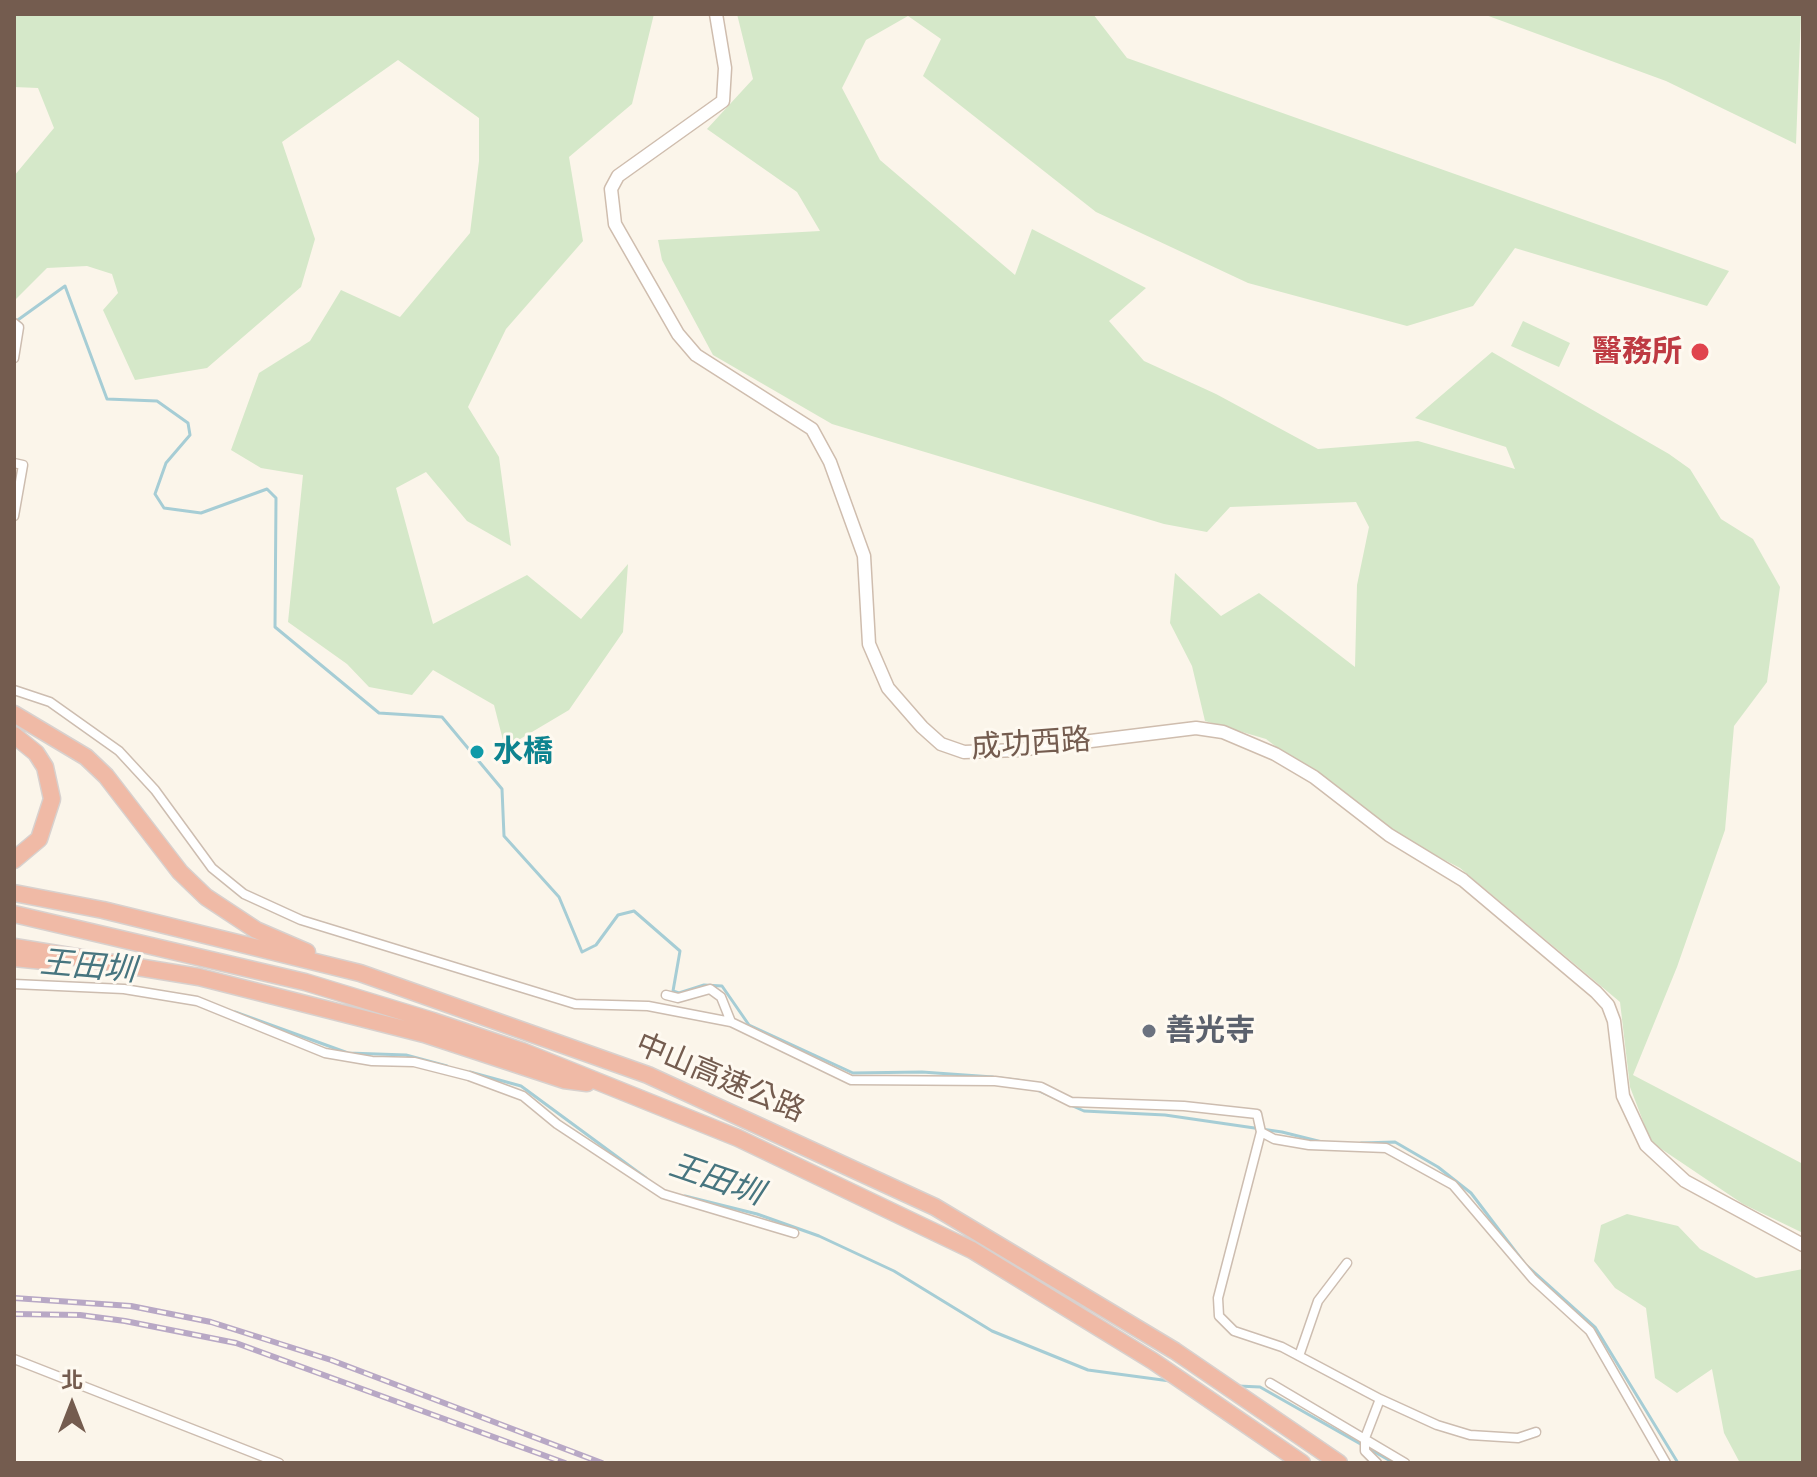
<!DOCTYPE html>
<html>
<head>
<meta charset="utf-8">
<style>
	body { margin:0 }
	#map { position:relative; width:1817px; height:1477px; overflow:hidden; background:#fbf5ea; font-family:"Alegreya Sans","Noto Sans TC",sans-serif }
	canvas { display:block }
	.frame { position:absolute; inset:0; border:16px solid #745c4f; pointer-events:none }
	.north { position:absolute; left:32px; top:1365px; width:80px; height:80px; -webkit-text-stroke:6px #fef9f0; paint-order:stroke; rotate:0deg; font-size:22px; font-weight:700; line-height:32px; text-align:center; color:#745c4f }
	.north::after { content:''; display:block; margin:auto; width:28px; height:36px; background:#745c4f; clip-path:polygon(50% 0,100% 100%,50% 72%,0 100%) }
</style>
</head>
<body>
<div id="map">
<canvas width="1817" height="1477"></canvas>
<div class="frame"></div>
<div class="north">北</div>
</div>
<script>
const context = document.querySelector('canvas').getContext('2d');
context.lineJoin = 'round';
function paint(path, color) { context.fillStyle = color; context.fill(path, 'evenodd'); }
const shape = rows => new Path2D(rows.map(r => 'M' + r).join(''));
function strokePath(path, color, width, dash) { context.strokeStyle = color; context.lineWidth = width; context.lineCap = dash ? 'butt' : 'round'; context.setLineDash(dash || []); context.stroke(path); }
function drawText(font, color, halo, rows, align = 'center') {
  context.font = font + ' "Alegreya Sans","Noto Sans TC",sans-serif'; context.lineWidth = 6; context.setLineDash([]); context.textBaseline = 'middle'; context.strokeStyle = halo; context.fillStyle = color; for (const [text, x, y, turn = 0] of rows) {
    context.save(); context.translate(x, y); context.rotate((+turn || 0) * Math.PI / 180); context.textAlign = isNaN(turn) ? turn : align; if (halo) context.strokeText(text, 0, 0); context.fillText(text, 0, 0); context.restore();
  }
}
const green = shape([
	[14,14,654,14,632,104,569,157,583,241,506,329,468,407,499,457,511,546,467,521,426,472,396,488,433,624,527,575,581,619,628,564,623,632,569,710,505,748,494,705,433,670,412,695,369,687,347,664,288,622,303,475,261,468,231,450,259,373,310,341,341,290,400,317,470,233,479,161,479,118,398,60,282,142,315,239,301,287,207,368,135,380,103,310,118,293,112,274,87,266,47,268,14,301,14,176,54,128,38,88,14,87],
	[737,14,1093,14,1127,58,1729,271,1707,306,1515,248,1473,306,1407,326,1248,283,1096,212,923,76,941,39,908,16,866,40,842,88,880,160,1015,275,1032,229,1146,288,1109,321,1144,361,1216,394,1318,449,1418,441,1515,469,1506,447,1415,418,1492,352,1669,454,1690,469,1721,519,1753,539,1780,587,1767,682,1734,726,1725,830,1677,967,1633,1075,1803,1164,1803,1233,1743,1204,1651,1142,1630,1087,1620,1002,1460,868,1381,827,1266,739,1205,721,1192,666,1170,623,1175,573,1221,616,1259,593,1355,667,1357,585,1369,527,1356,502,1230,507,1207,532,1164,524,832,424,713,355,662,260,658,240,820,231,797,192,707,129,753,79],
	[1483,14,1801,14,1796,144,1666,81],
	[1523,321,1570,343,1559,367,1511,346],
	[1627,1214,1678,1226,1700,1249,1756,1278,1803,1269,1803,1463,1740,1463,1724,1433,1712,1369,1677,1393,1655,1378,1646,1308,1615,1288,1594,1261,1601,1225]
]);
const stream = shape([
	[15,322,65,286,107,399,157,401,188,423,190,435,166,463,155,494,164,508,201,513,267,489,276,498,275,627,379,713,442,717,502,789,504,836,559,897,582,952,596,945,618,915,634,911,680,951,673,991,679,993,704,985,722,986,749,1025,853,1073,922,1072,993,1077],
	[235,1012,348,1053,406,1055,447,1066],
	[470,1072,521,1086,646,1178],
	[1000,1078,1024,1081],
	[1037,1090,1084,1111,1165,1115,1282,1132,1322,1142],
	[1361,1143,1395,1142,1438,1167,1471,1193,1525,1264,1595,1327,1678,1463],
	[685,1196,757,1214,819,1236,894,1271,992,1331,1088,1370,1170,1381],
	[1238,1386,1260,1387,1394,1463]
]);
const street = shape([
	[14,323,19,327,14,358],
	[14,463,23,465,14,516],
	[14,690,50,702,119,751,155,790,212,868,244,894,301,920,575,1004,648,1006,731,1022,851,1080,995,1081,1041,1087,1071,1102,1184,1106,1257,1114,1261,1132,1218,1298,1219,1316,1234,1331,1282,1347,1380,1399,1365,1438,1365,1451,1377,1463],
	[14,984,124,989,197,1001,325,1053,372,1061,414,1062,469,1076,523,1096,557,1124,663,1194,794,1233],
	[666,995,678,998,710,989,721,997,731,1022],
	[1261,1132,1274,1139,1309,1145,1386,1148,1453,1185,1533,1279,1590,1331,1666,1463],
	[1299,1356,1318,1301,1347,1263],
	[14,1359,279,1463],
	[1270,1383,1405,1463],
	[1380,1399,1437,1425,1470,1435,1518,1438,1536,1432]
]);
const secondary = shape([
	[716,14,725,68,723,101,618,176,611,189,615,224,678,334,696,355,812,429,830,462,864,556,869,644,888,688,922,727,941,744,964,752,1018,750,1196,728,1223,732,1275,754,1314,777,1389,835,1463,880,1596,992,1608,1005,1614,1021,1623,1096,1646,1145,1685,1181,1803,1245]
]);
const highway = shape([
	[14,714,86,757,106,776,180,872,206,897,256,930,307,952],
	[14,735,36,753,45,767,52,799,39,839,14,860],
	[14,893,103,910,360,973,648,1075,935,1207,1175,1351,1339,1463],
	[14,914,305,982,433,1021,522,1051,738,1138,972,1250,1153,1361,1302,1463],
	[14,947,199,977,424,1034,564,1080,587,1083],
	[14,958,44,961]
]);
const rail = shape([
	[14,1298,131,1306,211,1322,331,1360,602,1463],
	[14,1314,80,1315,125,1321,236,1343,565,1463]
]);
const markers = [
	[1700,352,10,"#e0444e"],
	[477,752,8,"#0f9aa8"],
	[1149,1031,8,"#6b7280"]
];
const healthNames = [
	["醫務所",1682,352]
];
const streetNames = [
	["成功西路",1031,744,-4],
	["中山高速公路",720,1078,23]
];
const cultureNames = [
	["水橋",493,752]
];
const worshipNames = [
	["善光寺",1165,1031]
];
const waterNames = [
	["王田圳",88,967,5],
	["王田圳",716,1180,19]
];
paint(green, '#d5e8c9');
strokePath(stream, '#a6cdd5', 3);
strokePath(street, '#cdbdb0', 11);
strokePath(secondary, '#cfbdae', 15);
strokePath(highway, '#d8d1ce', 19);
strokePath(street, '#fff', 8);
strokePath(secondary, '#fff', 12);
strokePath(highway, '#f0baa6', 16);
strokePath(rail, '#b8a8c5', 6);
strokePath(rail, '#fef9f0', 3, [9]);
for (const [x, y, r, color] of markers) { const dot = new Path2D(); dot.arc(x, y, r, 0, 2 * Math.PI); context.fillStyle = color; context.fill(dot); strokePath(dot, '#fef9f0', 3); }
drawText('bold 30px', '#be3a42', '#fef9f0', healthNames, 'right');
drawText('30px', '#745c4f', '#fef9f0', streetNames);
drawText('bold 30px', '#0d838f', '#fef9f0', cultureNames, 'left');
drawText('bold 30px', '#5b616d', '#fef9f0', worshipNames, 'left');
drawText('italic 32px', '#47757f', '#fef9f0', waterNames);
</script>
</body>
</html>
